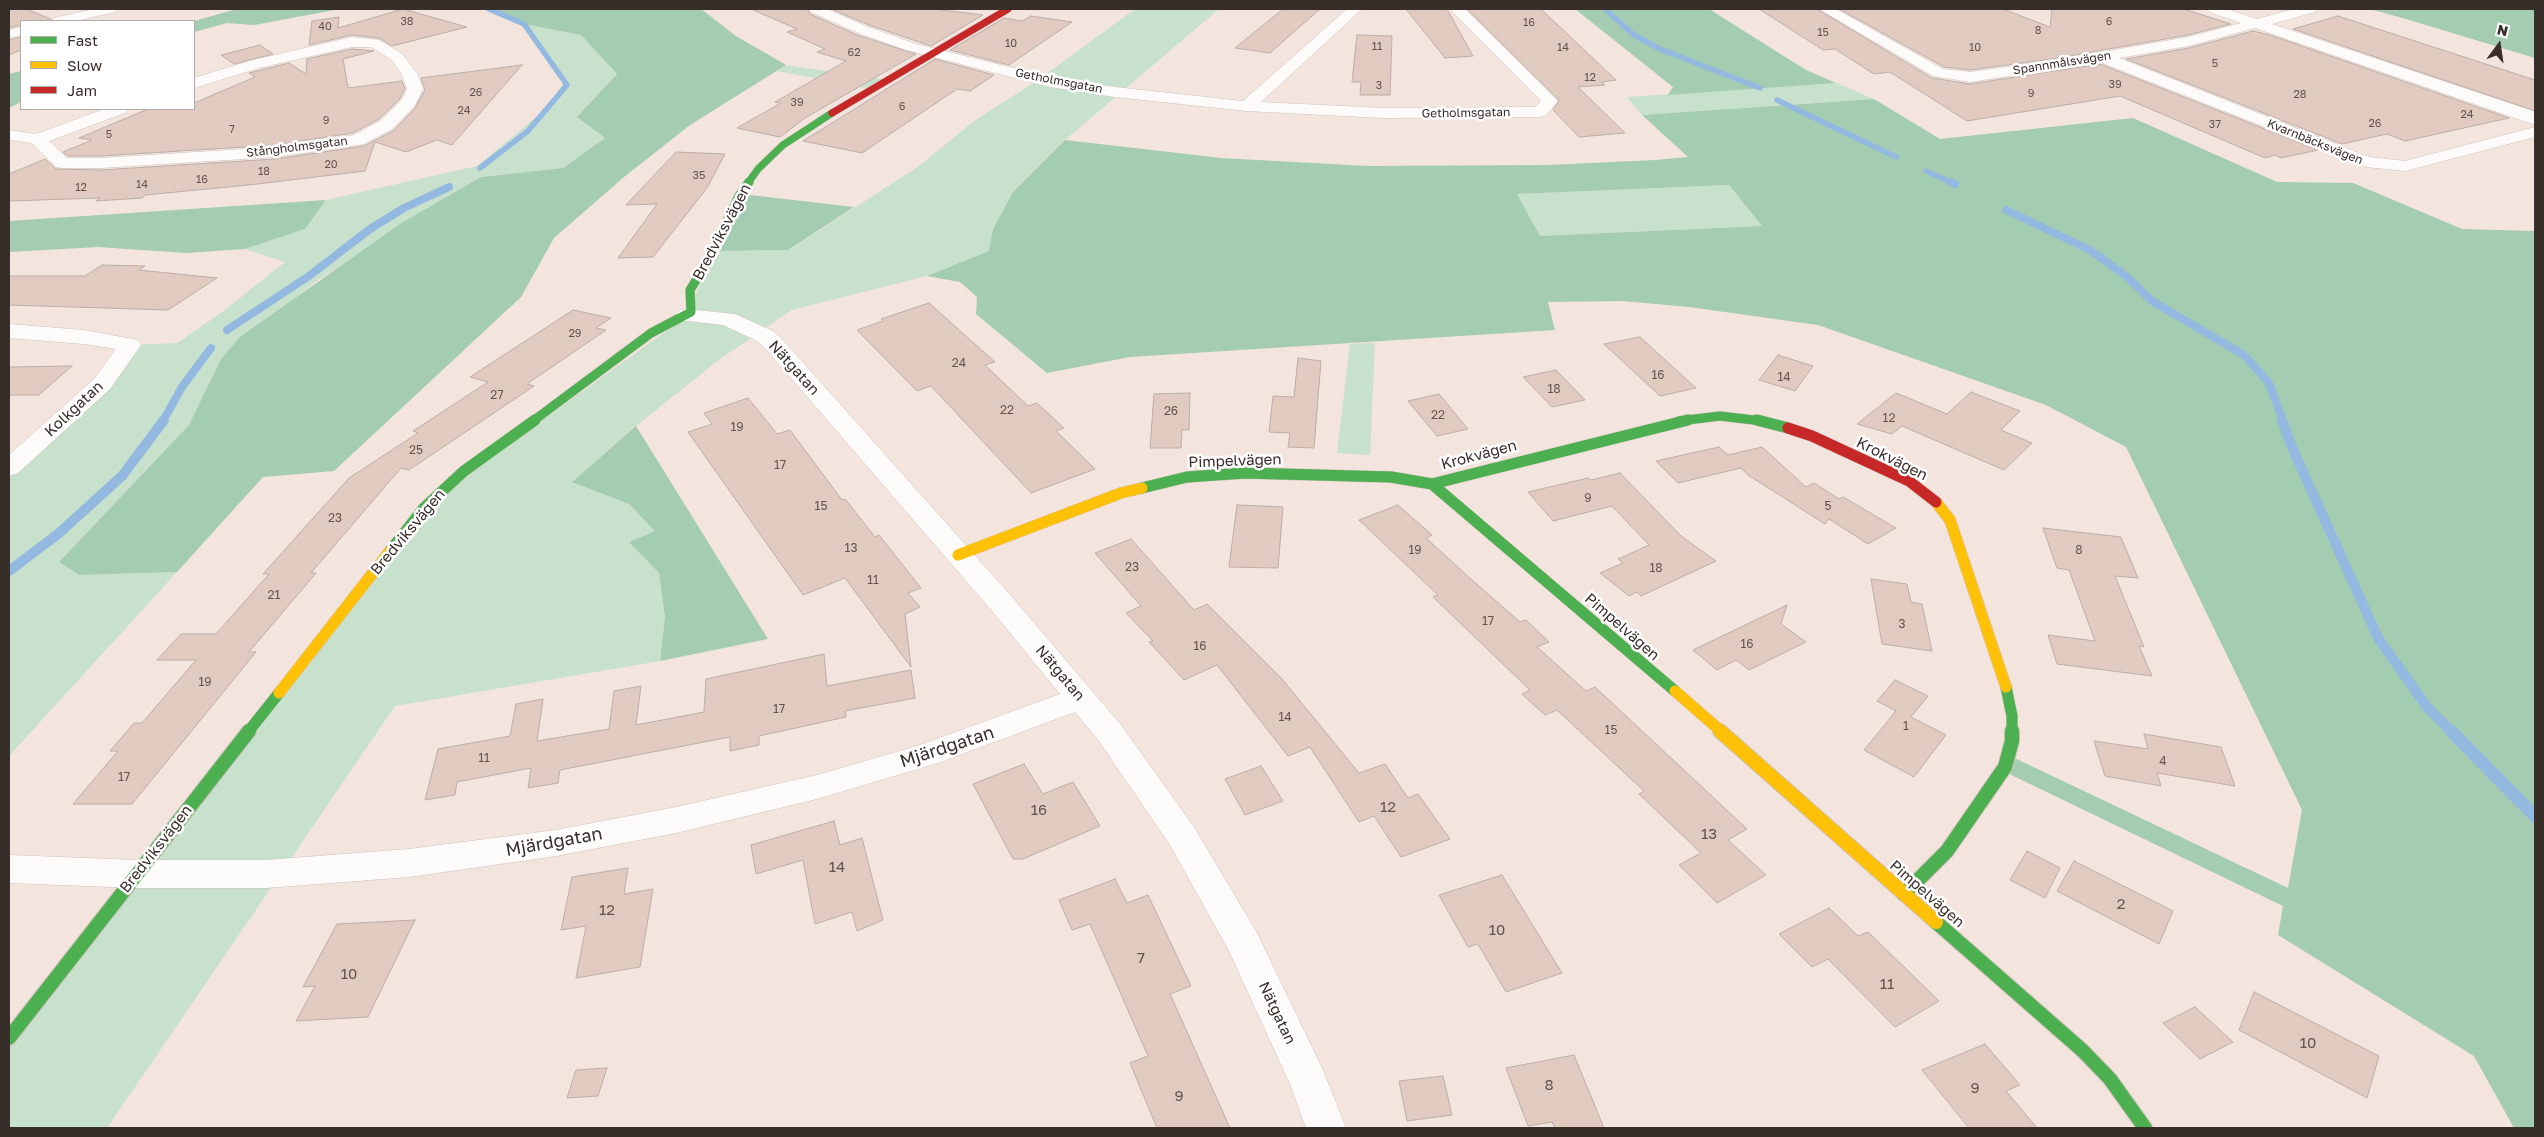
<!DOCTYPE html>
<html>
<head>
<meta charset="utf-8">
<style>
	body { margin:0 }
	#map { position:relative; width:2544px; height:1137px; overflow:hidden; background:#f3e4dd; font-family:"Golos Text",sans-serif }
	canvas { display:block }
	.frame { position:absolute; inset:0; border:10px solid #372d29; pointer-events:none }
	.legend { position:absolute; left:20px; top:20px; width:175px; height:90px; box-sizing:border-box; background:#fff; border:1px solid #afaba9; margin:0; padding:6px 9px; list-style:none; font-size:15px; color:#372d29 }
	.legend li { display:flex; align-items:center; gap:10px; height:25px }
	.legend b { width:25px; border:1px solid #afaba9 }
	.north { position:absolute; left:2474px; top:20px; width:50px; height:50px; -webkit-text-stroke:4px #fff; paint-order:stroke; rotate:14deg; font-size:14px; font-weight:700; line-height:20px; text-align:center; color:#372d29 }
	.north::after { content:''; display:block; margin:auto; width:18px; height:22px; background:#372d29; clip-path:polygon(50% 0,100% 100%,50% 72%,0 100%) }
</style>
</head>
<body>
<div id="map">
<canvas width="2544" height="1137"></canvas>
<div class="frame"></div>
<ul class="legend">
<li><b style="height:6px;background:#4caf50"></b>Fast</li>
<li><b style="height:6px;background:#ffc107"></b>Slow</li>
<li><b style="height:6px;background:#c62828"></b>Jam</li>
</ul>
<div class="north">N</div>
</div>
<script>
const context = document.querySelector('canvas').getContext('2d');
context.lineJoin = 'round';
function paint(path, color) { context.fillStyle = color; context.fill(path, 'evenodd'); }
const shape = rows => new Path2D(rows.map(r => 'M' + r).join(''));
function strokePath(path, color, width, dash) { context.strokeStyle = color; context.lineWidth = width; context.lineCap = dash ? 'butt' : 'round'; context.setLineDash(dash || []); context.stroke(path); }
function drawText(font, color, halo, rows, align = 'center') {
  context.font = font + ' "Golos Text",sans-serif'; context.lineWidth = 5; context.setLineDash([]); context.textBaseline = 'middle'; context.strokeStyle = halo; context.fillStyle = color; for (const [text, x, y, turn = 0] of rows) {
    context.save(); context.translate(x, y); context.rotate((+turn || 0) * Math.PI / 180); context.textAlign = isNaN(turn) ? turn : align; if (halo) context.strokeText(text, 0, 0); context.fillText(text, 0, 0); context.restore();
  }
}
const green = shape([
	[1135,9,1219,9,1065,140,1013,192,993,229,989,251,927,276,792,310,720,359,636,426,573,481,629,504,656,531,629,542,659,573,665,617,660,661,395,706,107,1128,9,1128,9,1046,139,872,441,493,687,316,714,251,789,250,919,166,974,121,1038,80],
	[524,24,581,35,617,74,577,117,605,138,563,168,480,177,315,282,221,359,189,425,59,562,79,575,177,572,9,756,9,469,87,400,130,345,177,343,222,312,285,262,245,249,305,229,326,200,477,166,549,106,565,80],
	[786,65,886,80,872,89,777,71],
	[1836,83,1874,99,1642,115,1627,97],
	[1729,185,1762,226,1540,236,1517,194],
	[1375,343,1370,455,1337,453,1350,344]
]);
const forest = shape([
	[237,9,340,9,254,25,227,23,194,32,194,21],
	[489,9,701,9,736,36,786,65,690,125,624,177,554,238,521,297,334,471,263,477,177,572,79,575,59,562,189,425,221,359,240,337,400,224,481,177,563,168,605,138,577,117,617,74,581,35,524,24],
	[1575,9,1709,9,1806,70,1836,83,1668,95,1673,87],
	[2370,9,2535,9,2535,58,2406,19],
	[21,71,21,102,9,108,9,74],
	[1874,99,1940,139,2133,118,2277,182,2353,183,2462,229,2535,231,2535,1128,2514,1128,2474,1056,2278,935,2283,906,1999,769,2006,754,2288,888,2302,810,2126,447,2046,405,1818,325,1689,307,1623,301,1548,302,1555,330,1130,357,1047,373,976,314,977,297,960,282,927,276,989,251,993,229,1013,192,1065,140,1221,158,1368,166,1549,165,1655,160,1688,157,1642,115],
	[1729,185,1762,226,1540,236,1517,194],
	[741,194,854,207,788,250,714,251],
	[326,200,305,229,245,249,186,253,98,247,9,252,9,221],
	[636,426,768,639,660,661,665,617,659,573,629,542,655,531,629,504,572,482]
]);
const streamFar3 = shape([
	[1605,9,1634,35,1660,49,1760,88],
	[1777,100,1896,157],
	[480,168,528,131,567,85,524,24,489,9],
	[1926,171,1953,183]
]);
const streamFar2 = shape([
	[1950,182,1955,184],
	[2006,210,2090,250,2126,276,2152,301,2244,355,2269,383,2283,421],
	[227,330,309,276,370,229,404,208,449,187],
	[163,421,182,387,211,348]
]);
const streamFar1 = shape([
	[2282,420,2291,445,2378,638,2427,707,2452,732],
	[9,571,58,534,122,476,164,420]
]);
const stream = shape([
	[2451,731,2535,816]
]);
const building = shape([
	[9,9,26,9,51,19,50,21,21,21,21,25,9,28,9,9],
	[403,9,467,27,392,46,379,38,352,35,309,45,312,21,339,17,338,28,403,9],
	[751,9,807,9,810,14,857,35,916,54,805,118,780,137,737,128,781,103,775,102,846,61,817,52,825,49,787,32,797,29,751,9],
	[831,9,934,9,983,15,931,46,869,25,831,9],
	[1283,9,1320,9,1270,53,1235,48,1283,9],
	[1406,9,1447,9,1473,56,1445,58,1406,9],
	[1467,9,1541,9,1616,80,1602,82,1605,85,1578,87,1625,133,1579,137,1553,110,1559,100,1467,9],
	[1759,9,1817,9,1932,78,1970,84,2100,64,2318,150,2281,158,2275,155,2265,158,2120,96,1967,121,1890,72,1874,74,1835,49,1823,50,1759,9],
	[1839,9,2003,9,2050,27,2052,9,2184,9,2231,24,2188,35,2052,59,1970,70,1944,67,1839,9],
	[1031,16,1072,22,1009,65,950,50,1004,18,1022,21,1031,16],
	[2338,16,2535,80,2535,111,2293,29,2338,16],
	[2253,31,2270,35,2509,118,2405,141,2387,134,2342,144,2126,59,2189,48,2253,31],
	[1357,35,1392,36,1390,95,1360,95,1361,82,1352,82,1357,35],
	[21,37,21,50,9,55,9,40,21,37],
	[260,45,273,54,234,64,221,55,260,45],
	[352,49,374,51,343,59,348,88,402,81,405,89,399,100,379,119,353,133,275,145,101,156,68,156,63,152,92,140,79,138,148,109,194,109,194,103,255,77,249,73,289,63,306,74,307,59,352,49],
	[935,59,994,75,970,91,957,89,862,153,803,141,935,59],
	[522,65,452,145,437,140,406,152,375,142,365,171,249,185,145,195,142,198,96,201,100,198,9,201,9,174,45,159,56,169,101,170,275,159,364,146,393,131,415,108,425,90,421,78,522,65],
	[676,152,725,154,707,188,653,257,618,258,657,204,626,205,676,152],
	[102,265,145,266,139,270,217,278,168,310,9,305,9,276,85,276,102,265],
	[929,303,995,362,985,365,1028,406,1037,403,1064,428,1056,431,1095,469,1031,493,931,386,917,391,857,330,883,321,881,319,929,303],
	[573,310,611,318,596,328,606,330,527,384,534,386,409,470,401,468,311,573,316,573,249,652,256,652,132,804,73,804,118,751,110,751,134,723,142,723,196,660,157,660,181,634,216,634,269,574,263,574,349,478,418,433,413,431,488,382,470,377,573,310],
	[1640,337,1696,388,1660,396,1604,344,1640,337],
	[1778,355,1813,366,1795,391,1759,380,1778,355],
	[1298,358,1321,361,1314,448,1288,447,1290,433,1269,432,1273,396,1294,397,1298,358],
	[72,366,39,395,9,395,9,367,72,366],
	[1556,370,1585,400,1552,407,1523,377,1556,370],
	[1971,392,2020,411,2001,430,2032,443,2004,470,1902,426,1892,434,1857,424,1896,393,1947,414,1971,392],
	[1190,393,1189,430,1182,430,1181,448,1150,448,1154,394,1190,393],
	[1439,394,1468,429,1437,436,1408,401,1439,394],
	[748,398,777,434,790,430,842,500,845,499,875,537,879,535,921,588,908,593,920,607,905,614,911,667,845,578,803,595,688,432,712,424,704,413,748,398],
	[1719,447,1728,455,1762,447,1806,487,1814,483,1839,499,1843,497,1896,528,1868,544,1829,519,1825,524,1748,475,1741,468,1678,483,1656,461,1719,447],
	[1620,473,1681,536,1716,561,1641,596,1637,592,1629,596,1600,573,1623,563,1618,559,1649,545,1612,506,1553,521,1528,492,1588,478,1591,480,1620,473],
	[1237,505,1283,507,1278,568,1229,567,1237,505],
	[1398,505,1432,535,1426,538,1472,580,1520,622,1526,620,1549,642,1537,647,1586,691,1595,687,1747,829,1728,840,1766,875,1717,903,1679,865,1701,853,1639,794,1644,791,1557,710,1545,715,1522,694,1530,690,1433,597,1438,595,1359,520,1398,505],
	[2043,528,2121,537,2138,578,2115,576,2144,647,2139,646,2152,676,2057,664,2048,635,2095,641,2069,570,2057,568,2043,528],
	[1131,539,1194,610,1207,604,1282,679,1359,773,1385,764,1408,798,1418,794,1450,839,1401,857,1374,816,1359,822,1310,747,1288,756,1217,665,1184,680,1149,642,1153,641,1126,613,1141,606,1095,553,1131,539],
	[1871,579,1907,584,1911,602,1922,604,1932,651,1882,644,1871,579],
	[1787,605,1781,624,1806,642,1749,670,1736,660,1717,670,1693,650,1787,605],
	[824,654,827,686,911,670,915,698,845,711,846,717,759,736,759,745,730,751,730,737,560,770,558,783,528,788,531,768,457,782,455,795,425,800,438,749,510,736,516,704,543,699,537,741,609,729,614,691,641,686,636,725,704,712,706,679,824,654],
	[1895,680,1928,696,1911,717,1946,735,1914,777,1864,750,1896,711,1877,701,1895,680],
	[2144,734,2221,747,2235,786,2157,773,2161,786,2105,776,2094,741,2148,749,2144,734],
	[1024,764,1043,794,1073,782,1100,826,1023,859,1013,859,973,784,1024,764],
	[1261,766,1283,801,1245,815,1225,779,1261,766],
	[834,821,840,845,862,838,883,920,857,931,852,912,815,924,803,860,756,874,751,845,834,821],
	[2027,851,2060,868,2045,898,2010,880,2027,851],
	[2074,861,2173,911,2159,944,2057,891,2074,861],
	[628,868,624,894,653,889,640,967,576,978,586,926,561,930,572,877,628,868],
	[1502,875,1562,973,1506,992,1478,944,1468,947,1439,895,1502,875],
	[1115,879,1127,903,1148,895,1191,986,1170,994,1230,1128,1157,1128,1130,1063,1148,1056,1090,924,1072,930,1059,900,1115,879],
	[1829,908,1858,936,1868,932,1939,1001,1895,1027,1828,959,1812,967,1779,934,1829,908],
	[415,920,368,1017,296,1021,315,986,303,987,337,924,415,920],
	[2254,992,2379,1056,2367,1098,2239,1030,2254,992],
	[2195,1007,2233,1042,2200,1059,2163,1023,2195,1007],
	[1985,1044,2020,1085,2006,1091,2037,1128,1969,1128,1922,1070,1985,1044],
	[1574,1055,1604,1128,1555,1128,1552,1122,1528,1126,1506,1068,1574,1055],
	[607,1068,598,1096,567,1098,576,1070,607,1068],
	[1443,1076,1452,1115,1407,1121,1399,1081,1443,1076]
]);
const street = shape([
	[93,9,117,9,115,12,76,21,52,21,54,18,93,9],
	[809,9,827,9,868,27,916,44,1050,77,1115,87,1243,101,1347,9,1362,9,1261,102,1383,108,1535,107,1541,101,1450,9,1465,9,1558,101,1545,116,1539,117,1383,118,1247,111,1115,97,1050,87,906,50,858,33,811,12,809,9],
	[1819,9,1836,9,1943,69,1970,72,2052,61,2188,37,2241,23,2209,12,2207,9,2227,9,2257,19,2294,9,2317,9,2315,12,2272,24,2533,111,2535,113,2535,125,2255,28,2189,46,2119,58,2369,157,2405,161,2535,127,2535,137,2405,171,2366,167,2100,62,1970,82,1933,76,1819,9],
	[21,27,21,35,9,38,9,30,21,27],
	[352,37,379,40,402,54,417,73,423,89,414,107,392,129,364,144,275,157,101,168,62,168,56,167,32,143,9,140,9,130,36,134,104,109,127,109,125,113,49,141,67,158,101,158,275,147,354,135,380,121,401,101,407,89,401,73,392,60,371,47,352,47,259,68,194,88,194,78,249,61,352,37],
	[687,309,735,314,773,331,782,339,1012,597,1121,725,1194,827,1257,933,1323,1070,1346,1128,1306,1128,1290,1084,1229,951,1170,845,1099,741,1075,712,938,763,817,799,676,833,556,856,409,877,266,888,137,888,9,883,9,855,137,860,266,860,409,849,556,830,676,807,817,775,920,745,1060,694,992,611,766,349,757,341,723,325,679,320,676,315,679,310,687,309],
	[9,324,84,330,138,340,141,345,110,389,18,473,9,476,9,455,94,379,116,349,84,344,9,338,9,324]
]);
const fastFar3 = shape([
	[748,183,758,169,783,145,832,113]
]);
const fastFar2 = shape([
	[533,421,651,333,691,312,690,290,706,264,739,196,749,182],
	[1679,421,1720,416,1762,421]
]);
const fastFar1 = shape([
	[1757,420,1788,428],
	[1432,484,1688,420],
	[1142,488,1187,477,1245,473,1391,477,1432,484,1675,691],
	[390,551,424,508,464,471,535,420],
	[2006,687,2012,716,2012,732],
	[248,732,279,693]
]);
const fast = shape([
	[1904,894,1947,851,2005,767,2012,741,2012,731],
	[1936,922,2083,1051,2110,1079,2145,1128],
	[9,1038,249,731]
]);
const slowFar1 = shape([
	[1936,502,1950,520,2006,687],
	[958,555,1121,493,1142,488],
	[1675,691,1722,732],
	[279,693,390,551]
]);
const slow = shape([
	[1720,731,1936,922]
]);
const jamFar1 = shape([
	[832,113,1008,9]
]);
const jam = shape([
	[1788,428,1812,436,1909,481,1936,502]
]);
const farNumbernames = [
	["38",407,22],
	["6",2109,22],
	["16",1529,23],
	["40",325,27],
	["8",2038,31],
	["15",1823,33],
	["10",1011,44],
	["11",1377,47],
	["14",1563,48],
	["10",1975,48],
	["62",854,53],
	["5",2215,64],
	["12",1590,78],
	["39",2115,85],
	["3",1379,86],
	["26",476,93],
	["9",2031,94],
	["28",2300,95],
	["39",797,103],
	["6",902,107],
	["24",464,111],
	["24",2467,115],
	["9",326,121],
	["26",2375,124],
	["37",2215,125],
	["7",232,130],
	["5",109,135],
	["20",331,165],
	["18",264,172],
	["35",699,176],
	["16",202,180],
	["14",142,185],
	["12",81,188],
	["29",575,334]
];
const farStreetnames = [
	["Spannmålsvägen",2062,63,-9],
	["Getholmsgatan",1059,81,11],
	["Getholmsgatan",1466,113,-1],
	["Kvarnbäcksvägen",2315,142,22],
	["Stångholmsgatan",297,147,-7]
];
const numberNames = [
	["24",959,363],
	["16",1658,375],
	["14",1784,377],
	["18",1554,389],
	["27",497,395],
	["22",1007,410],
	["26",1171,411],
	["22",1438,415],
	["12",1889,418],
	["19",737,427],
	["25",416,450],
	["17",780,465],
	["9",1588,498],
	["15",821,506],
	["5",1828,506],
	["23",335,518],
	["13",851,548],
	["19",1415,550],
	["8",2079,550],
	["23",1132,567],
	["18",1656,568],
	["11",873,580],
	["21",274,595],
	["17",1488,621],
	["3",1902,624],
	["16",1747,644],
	["16",1200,646],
	["19",205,682],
	["17",779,709],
	["14",1285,717],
	["1",1906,726],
	["15",1611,730],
	["11",484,758],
	["4",2163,761],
	["17",124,777]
];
const streetNames = [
	["Bredviksvägen",722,232,-62],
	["Nätgatan",794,368,48],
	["Kolkgatan",74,409,-43],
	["Krokvägen",1479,455,-15],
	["Krokvägen",1892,459,27],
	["Pimpelvägen",1235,461,-2],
	["Bredviksvägen",408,532,-50],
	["Pimpelvägen",1622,627,41],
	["Nätgatan",1060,673,50],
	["Bredviksvägen",156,849,-52],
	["Pimpelvägen",1927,894,41],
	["Nätgatan",1277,1013,65]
];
const nearNumbernames = [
	["12",1388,807],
	["16",1039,810],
	["13",1709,834],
	["14",837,867],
	["2",2121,904],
	["12",607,910],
	["10",1497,930],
	["7",1141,958],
	["10",349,974],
	["11",1887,984],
	["10",2308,1043],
	["8",1549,1085],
	["9",1975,1088],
	["9",1179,1096]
];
const nearStreetnames = [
	["Mjärdgatan",947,747,-18],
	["Mjärdgatan",554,842,-10]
];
paint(green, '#c8e1cc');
paint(forest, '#a3ccb0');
strokePath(streamFar3, '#94b9e1', 5.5);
strokePath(streamFar2, '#94b9e1', 8);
strokePath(streamFar1, '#94b9e1', 10);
strokePath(stream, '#94b9e1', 13);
paint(building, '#e1cac0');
strokePath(building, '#baaea9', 1);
strokePath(street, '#cec2bd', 1);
strokePath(fastFar3, '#cec2bd', 8);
strokePath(fastFar2, '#cec2bd', 10);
strokePath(fastFar1, '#cec2bd', 12);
strokePath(fast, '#cec2bd', 16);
strokePath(slowFar1, '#cec2bd', 12);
strokePath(slow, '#cec2bd', 16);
strokePath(jamFar1, '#cec2bd', 8);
strokePath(jam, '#cec2bd', 12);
paint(street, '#fdfbfa');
strokePath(fastFar3, '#4caf50', 7);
strokePath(fastFar2, '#4caf50', 9);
strokePath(fastFar1, '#4caf50', 11);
strokePath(fast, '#4caf50', 14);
strokePath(slowFar1, '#ffc107', 11);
strokePath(slow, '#ffc107', 14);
strokePath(jamFar1, '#c62828', 7);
strokePath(jam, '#c62828', 11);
drawText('11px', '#62544f', null, farNumbernames);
drawText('12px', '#372d29', '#fff', farStreetnames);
drawText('12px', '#62544f', null, numberNames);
drawText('15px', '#372d29', '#fff', streetNames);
drawText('15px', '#62544f', null, nearNumbernames);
drawText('18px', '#372d29', '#fff', nearStreetnames);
</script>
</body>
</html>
